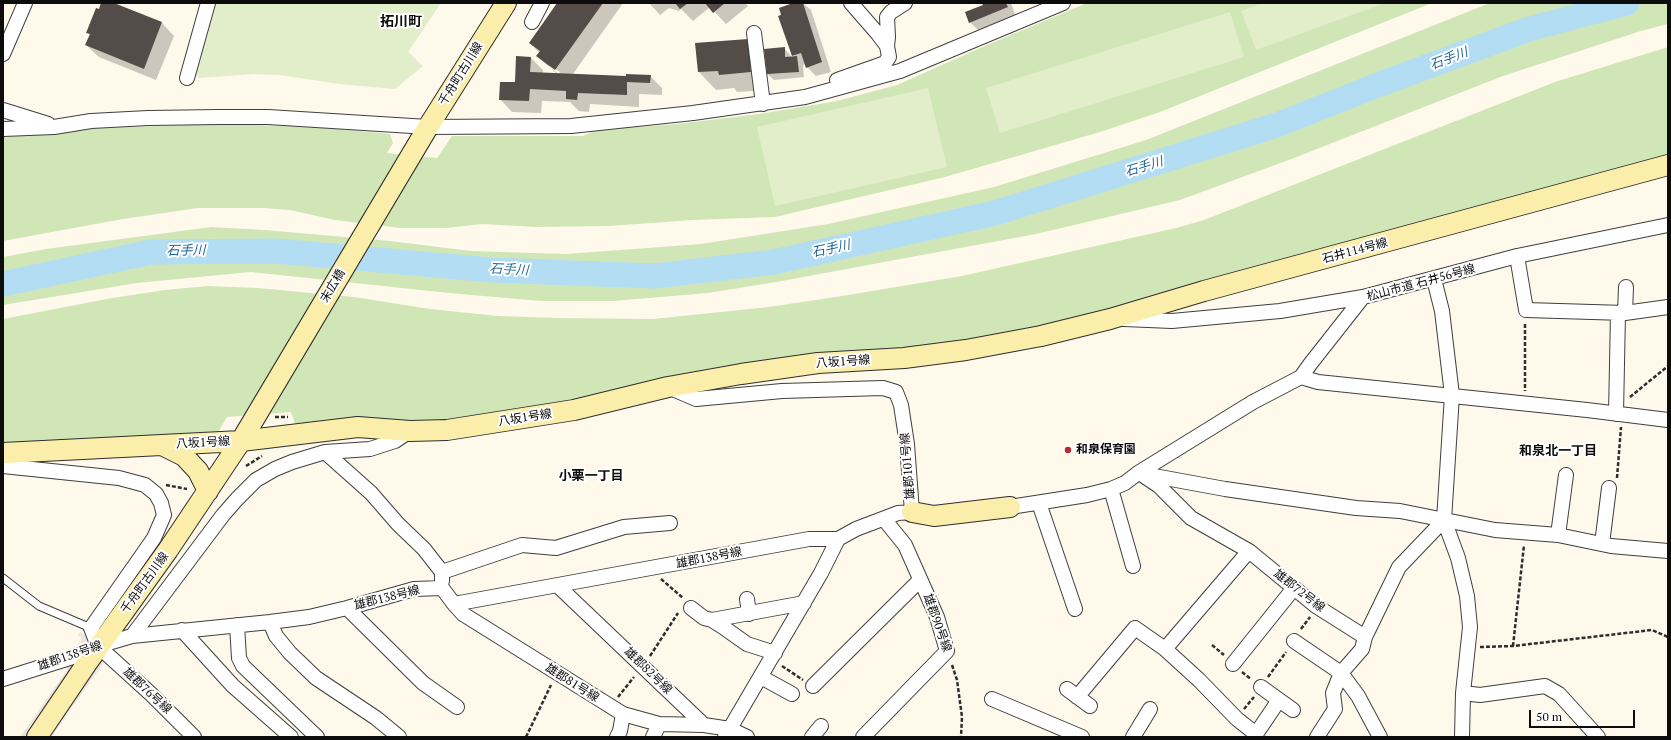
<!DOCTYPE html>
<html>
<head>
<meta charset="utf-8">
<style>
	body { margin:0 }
	#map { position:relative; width:1671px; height:740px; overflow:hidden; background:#fef9eb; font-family:"PT Serif",serif }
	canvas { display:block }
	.frame { position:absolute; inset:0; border:4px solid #0c0c0c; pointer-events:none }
	.scale { position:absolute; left:1529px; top:710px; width:106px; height:18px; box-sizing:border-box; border:2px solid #0c0c0c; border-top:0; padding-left:5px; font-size:12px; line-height:14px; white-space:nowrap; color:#0c0c0c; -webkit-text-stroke:3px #fff; paint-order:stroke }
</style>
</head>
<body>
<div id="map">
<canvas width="1671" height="740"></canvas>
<div class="frame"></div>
<div class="scale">50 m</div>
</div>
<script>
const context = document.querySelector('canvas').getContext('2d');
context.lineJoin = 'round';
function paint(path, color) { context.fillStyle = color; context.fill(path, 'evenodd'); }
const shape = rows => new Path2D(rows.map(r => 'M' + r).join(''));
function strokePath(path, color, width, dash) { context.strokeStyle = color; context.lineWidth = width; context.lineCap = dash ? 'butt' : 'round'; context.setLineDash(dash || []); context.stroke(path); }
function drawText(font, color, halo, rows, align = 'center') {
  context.font = font + ' "PT Serif","Noto Sans JP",serif'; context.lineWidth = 4; context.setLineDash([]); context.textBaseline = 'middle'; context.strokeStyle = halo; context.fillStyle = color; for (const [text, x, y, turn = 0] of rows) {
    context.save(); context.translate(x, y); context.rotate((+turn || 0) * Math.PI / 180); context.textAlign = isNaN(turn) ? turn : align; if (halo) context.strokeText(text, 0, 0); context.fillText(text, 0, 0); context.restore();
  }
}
const green = shape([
	[1087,3,1432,3,1160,112,1100,132,945,177,775,217,693,220,609,226,537,227,482,224,446,228,400,228,335,220,290,210,263,208,198,208,123,219,3,241,3,136,52,133,95,128,220,124,319,127,390,134,393,143,387,153,437,158,452,136,583,136,596,130,677,124,759,114,837,101,897,85,980,48],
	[1490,3,1668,3,1668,24,1641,31,1503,76,1294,158,1180,200,1036,234,776,282,708,293,613,301,541,301,449,293,251,272,137,283,3,305,3,257,46,249,211,227,265,230,390,241,471,251,566,254,701,244,828,224,994,187,1146,140],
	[1668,47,1668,157,1027,331,531,411,431,422,358,418,295,424,291,412,227,417,219,431,148,437,3,445,3,319,112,298,165,290,208,286,258,288,354,297,430,309,498,316,558,318,653,319,769,307,842,296,962,276,1176,228,1204,220,1555,82]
]);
const pitch = shape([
	[212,3,441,3,408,52,423,66,395,89,340,84,279,75,254,74,199,78,194,73],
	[1262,3,1385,3,1256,50,1241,11],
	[1230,12,1244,57,1000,133,986,88],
	[928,88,947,167,775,206,757,127]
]);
const plaza = shape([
	[80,632,85,635,88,642,87,645,80,650,81,637,78,635],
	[102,660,105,661,51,737,47,737],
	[62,662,73,663,71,669,24,737,20,737,67,670]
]);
const shadow = shape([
	[102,3,111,3,162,23,174,36,156,80,99,57,86,45,90,35,88,33],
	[558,3,623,3,573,74,627,77,650,76,662,88,662,95,639,94,639,107,590,104,589,112,579,111,570,102,542,101,541,113,512,112,500,99,516,83,531,58,543,70,543,73,557,74,537,56,540,53,530,43],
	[549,65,560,72,559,74,549,67],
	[649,3,745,3,748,6,726,24,710,7,693,21,681,9,679,11,669,8,660,15],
	[796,3,803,3,811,10,831,72,816,76,807,67,806,64,803,65,804,77,774,80,766,73,768,90,737,92,734,88,716,90,699,72,748,40,766,59,784,48,790,55,791,58,795,58,780,17],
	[983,3,1011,3,1016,17,979,31,970,22,984,5]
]);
const river = shape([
	[3,284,151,252,276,251,492,270,654,276,774,262,995,213,1277,125,1375,86,1529,29,1627,3]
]);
const building = shape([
	[101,3,114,3,162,22,144,69,85,45,90,34,86,33,96,8,99,9],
	[557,3,603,3,555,70,536,56,540,51,529,43],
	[675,3,688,3,680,9],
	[705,3,725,3,713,13],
	[793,3,803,3,822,62,806,68,801,53,792,56,778,16,781,15,779,8],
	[982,3,1006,3,1008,7,969,23,965,12,983,5],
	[748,39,751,72,719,75,718,71,698,72,695,43],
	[785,47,785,57,797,56,799,72,767,74,764,49],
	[516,56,531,57,530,72,626,76,626,74,651,75,650,83,627,82,627,95,578,93,577,100,566,99,566,91,530,89,529,101,499,100,500,82,515,82]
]);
const path = shape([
	[1525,324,1525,391],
	[1630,397,1668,366],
	[275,417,288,417],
	[246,466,262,456],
	[1617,478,1621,427],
	[166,485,187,489],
	[661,579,683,598],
	[1301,629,1310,617],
	[1212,645,1224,655],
	[1513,646,1524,545],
	[1480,647,1513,646,1652,630,1668,637],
	[650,656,678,613],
	[952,665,957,680,962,717,961,737],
	[782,666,803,680],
	[1242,672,1251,679],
	[1268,677,1286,652],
	[618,697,634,677],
	[1244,709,1254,697],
	[526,737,551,685]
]);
const lane = shape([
	[3,578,39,606,91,628]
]);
const street = shape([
	[532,22,542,3],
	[754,33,763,104],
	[887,46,888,37,887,17,891,12,905,3],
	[3,54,25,3],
	[187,78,208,3],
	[837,80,885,63,889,57,887,46,878,34,851,3],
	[3,110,48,124],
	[3,129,54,127,91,121,148,118,219,117,268,117,428,127,571,126,693,113,805,97,900,71,1063,3],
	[1517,256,1526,310,1625,313,1668,307],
	[1434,279,1442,311,1452,395,1444,520,1458,558,1467,596,1470,627,1463,693,1462,737],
	[1625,313,1626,287],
	[1124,319,1172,321,1280,311,1363,297],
	[1301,377,1318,382,1587,410,1668,420],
	[668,387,696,399,782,391,883,388,896,392,901,405,907,444,912,512,898,513,856,529,838,539,821,573,725,737],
	[1616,414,1618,313],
	[325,452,371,493,398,524,424,549,442,572,442,581],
	[3,466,119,478,145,485,156,494,161,503,164,515,154,538,91,628,98,646,152,695,194,737],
	[1138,473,1225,489,1356,508,1400,511,1495,530,1558,535,1611,546,1668,551],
	[1144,476,1159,486,1191,518,1249,551,1316,606,1365,637,1362,649,1341,673,1358,696,1380,737],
	[1111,489,1133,566],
	[1039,503,1075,609],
	[1010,507,1087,495,1111,489,1125,483,1138,473,1253,402,1301,377,1311,363,1363,297,1517,256,1668,225],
	[1558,535,1566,475],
	[1602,544,1609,488],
	[442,572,522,545,556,548,624,527,670,523],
	[558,586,704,725,730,729,747,737],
	[747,599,749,614],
	[454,604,463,614,623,714,659,724,704,725],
	[347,608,423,683,457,707],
	[691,608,704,618,712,620,723,627,747,644,775,653],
	[712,620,804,603],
	[270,622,276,636,290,653,316,678,376,718,399,737],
	[237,625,239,658,243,666,317,737],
	[182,630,233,686,291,737],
	[132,636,223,515,237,499,256,480,275,469,292,462,325,452,370,449,395,441,410,431],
	[1365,637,1399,567,1444,520],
	[1294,641,1341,673,1333,693,1335,709,1317,737],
	[1165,649,1199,680,1237,719,1256,734],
	[1233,664,1294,588],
	[761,677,792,694],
	[3,679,79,655,98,646,132,636,270,622,309,617,347,608,414,589,442,588,454,604,809,539,838,539],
	[813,686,920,580],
	[1261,687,1293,710],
	[1067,689,1090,706],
	[1463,693,1480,695,1545,686,1559,694,1598,737],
	[1077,697,1135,628,1165,649,1249,551],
	[992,699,1082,737],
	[617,737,620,731,623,714],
	[653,737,659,724],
	[812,737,821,726],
	[863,737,947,651,937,617,905,545,884,519],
	[1133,737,1150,709],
	[1254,737,1279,700]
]);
const secondary = shape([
	[164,446,184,456,198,471,208,491],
	[3,453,241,441,358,427,410,431,447,430,574,410,668,387,741,374,818,363,904,358,966,350,1041,336,1110,319,1204,291,1668,165],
	[912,512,934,516,1010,507],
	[37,737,87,663,168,550,241,441,428,127,506,3]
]);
const markers = [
	[1068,450,4,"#b22d39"]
];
const streetNames = [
	["千舟町古川線",461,74,-58],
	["石井114号線",1355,251,-15],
	["松山市道 石井56号線",1421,283,-15],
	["末広橋",333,286,-59],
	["八坂1号線",843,362,-4],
	["八坂1号線",525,418,-9],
	["八坂1号線",203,443,-3],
	["雄郡101号線",908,466,-95],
	["雄郡138号線",709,558,-11],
	["千舟町古川線",145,583,-54],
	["雄郡72号線",1299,591,38],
	["雄郡138号線",387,598,-14],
	["雄郡90号線",937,623,70],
	["雄郡138号線",70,656,-19],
	["雄郡82号線",648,671,44],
	["雄郡81号線",572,683,32],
	["雄郡76号線",147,691,43]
];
const poiNames = [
	["和泉保育園",1076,450]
];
const waterNames = [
	["石手川",1449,59,-21],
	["石手川",1144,167,-17],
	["石手川",831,249,-12],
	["石手川",186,251,-1],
	["石手川",509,270,3]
];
const neighbourhoodNames = [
	["和泉北一丁目",1558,451],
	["小栗一丁目",591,476]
];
const quarterNames = [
	["拓川町",401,22]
];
paint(green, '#d1e6b7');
paint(pitch, '#e2edc9');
paint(plaza, '#ece7dc');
paint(shadow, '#0003');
strokePath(river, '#b3ddf2', 25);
paint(building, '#534c49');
strokePath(lane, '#3f3f3f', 9);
strokePath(street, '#3f3f3f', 16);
strokePath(secondary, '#2e2e2e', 22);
strokePath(path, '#2e2e2e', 2.5, [4, 2]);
strokePath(lane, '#fff', 7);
strokePath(street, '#fff', 14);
strokePath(secondary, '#faeeaa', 20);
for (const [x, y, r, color] of markers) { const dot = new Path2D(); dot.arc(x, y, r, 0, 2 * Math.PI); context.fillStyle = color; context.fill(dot); strokePath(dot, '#fff', 1.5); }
drawText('12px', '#0c0c0c', '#fff', streetNames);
drawText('bold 12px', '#0c0c0c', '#fff', poiNames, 'left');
drawText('italic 13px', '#1d6695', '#fff', waterNames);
drawText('bold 13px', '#0c0c0c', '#fff', neighbourhoodNames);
drawText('bold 14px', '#0c0c0c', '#fff', quarterNames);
</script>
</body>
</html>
